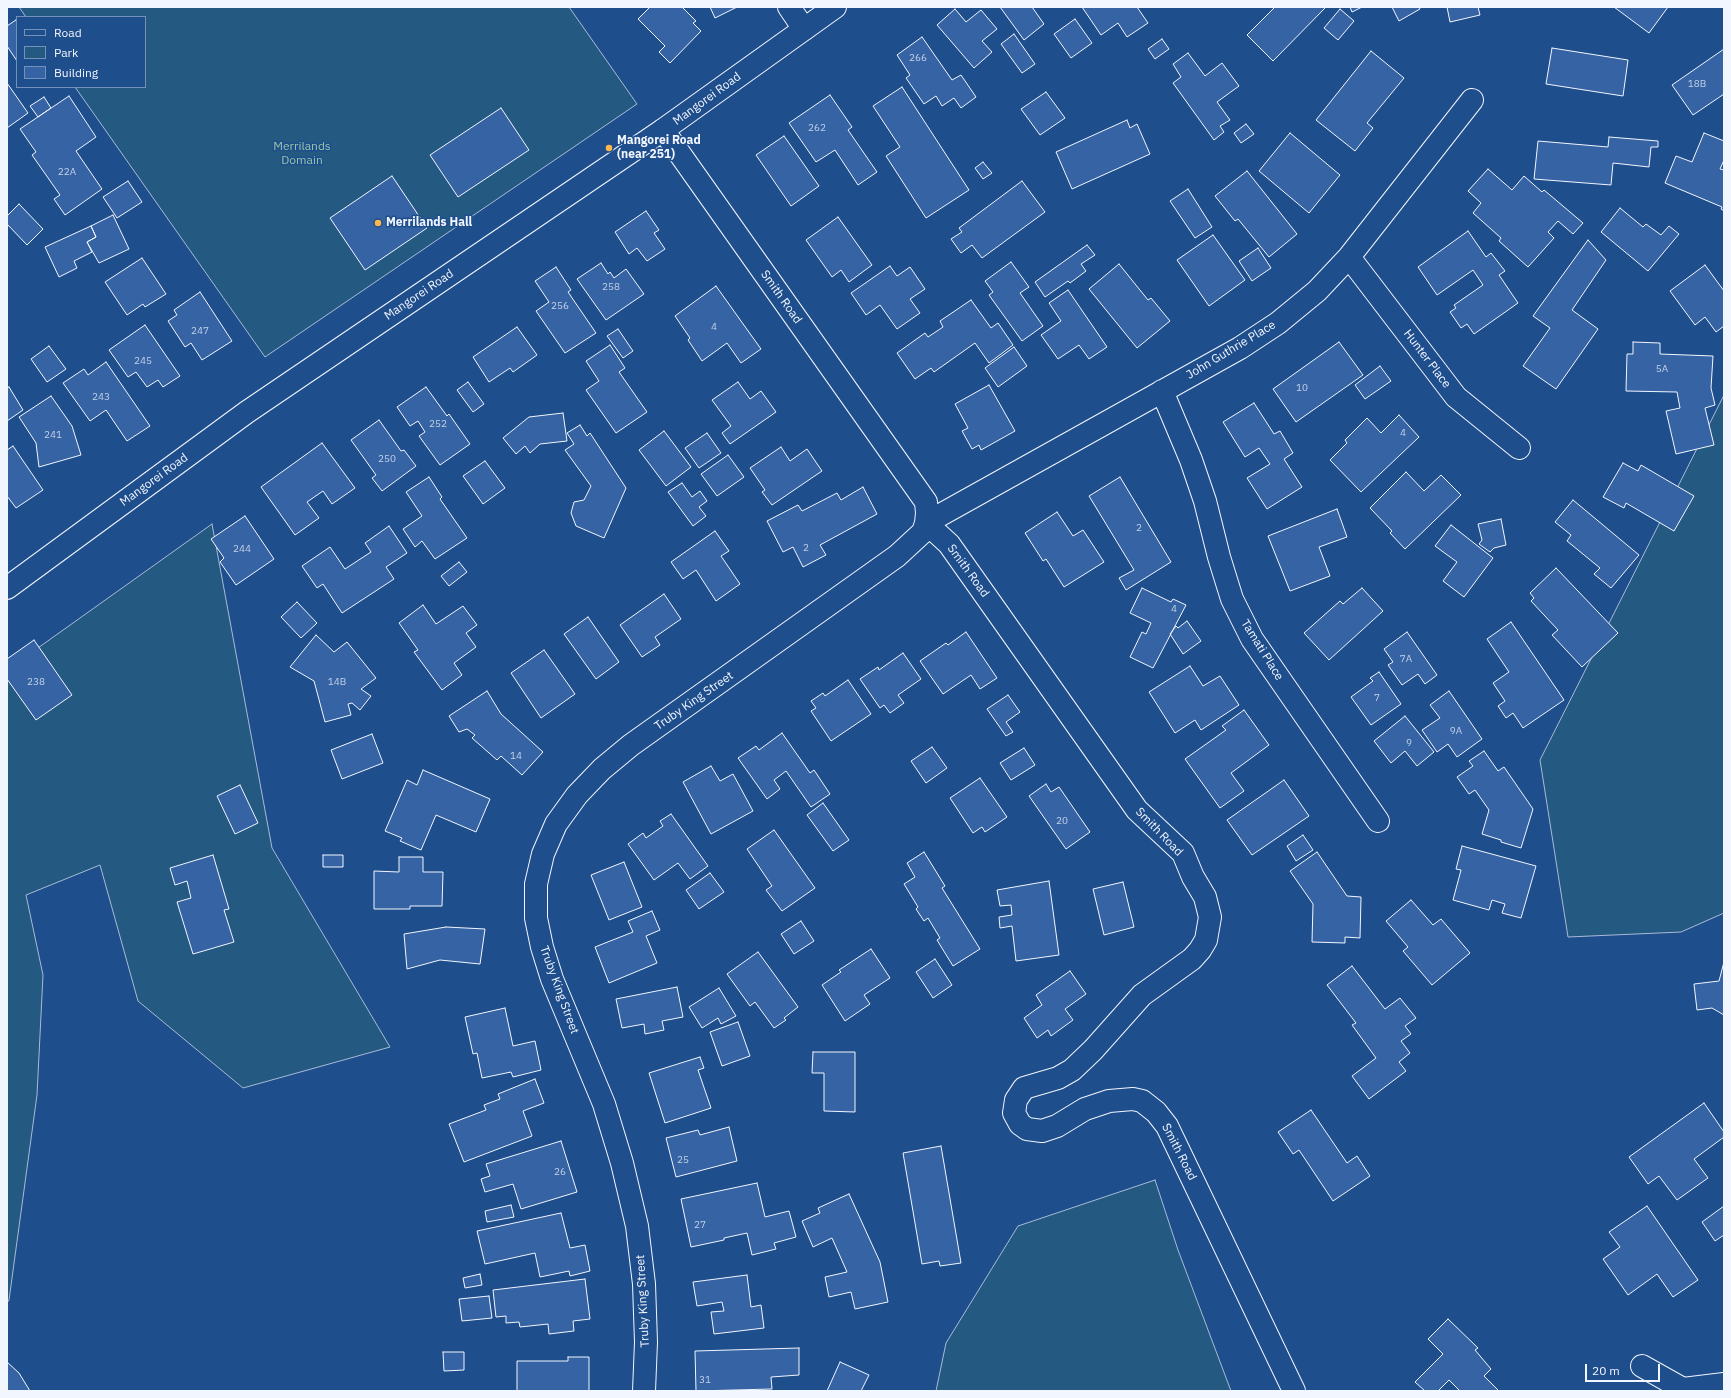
<!DOCTYPE html>
<html>
<head>
<meta charset="utf-8">
<style>
	body { margin:0 }
	#map { position:relative; width:1731px; height:1398px; overflow:hidden; background:#1f4e8c; font-family:"IBM Plex Sans",sans-serif }
	canvas { display:block }
	.frame { position:absolute; inset:0; border:8px solid #f2f6ff; pointer-events:none }
	.legend { position:absolute; left:16px; top:16px; width:130px; height:72px; box-sizing:border-box; background:#1f4e8c; border:1px solid #7391ba; margin:0; padding:5px 7px; list-style:none; font-size:12px; color:#f2f6ff }
	.legend li { display:flex; align-items:center; gap:8px; height:20px }
	.legend b { width:20px; border:1px solid #7391ba }
	.scale { position:absolute; left:1585px; top:1364px; width:75px; height:18px; box-sizing:border-box; border:2px solid #f2f6ff; border-top:0; padding-left:5px; font-size:12px; line-height:14px; white-space:nowrap; color:#f2f6ff; -webkit-text-stroke:3px #1f4e8c; paint-order:stroke }
</style>
</head>
<body>
<div id="map">
<canvas width="1731" height="1398"></canvas>
<div class="frame"></div>
<ul class="legend">
<li><b style="height:5px;background:#1f4e8c"></b>Road</li>
<li><b style="height:11px;background:#245a82"></b>Park</li>
<li><b style="height:11px;background:#3563a3"></b>Building</li>
</ul>
<div class="scale">20 m</div>
</div>
<script>
const context = document.querySelector('canvas').getContext('2d');
context.lineJoin = 'round';
function paint(path, color) { context.fillStyle = color; context.fill(path, 'evenodd'); }
const shape = rows => new Path2D(rows.map(r => 'M' + r).join(''));
function strokePath(path, color, width, dash) { context.strokeStyle = color; context.lineWidth = width; context.lineCap = dash ? 'butt' : 'round'; context.setLineDash(dash || []); context.stroke(path); }
function drawText(font, color, halo, rows, align = 'center') {
  context.font = font + ' "IBM Plex Sans",sans-serif'; context.lineWidth = 3; context.setLineDash([]); context.textBaseline = 'middle'; context.strokeStyle = halo; context.fillStyle = color; for (const [text, x, y, turn = 0] of rows) {
    context.save(); context.translate(x, y); context.rotate((+turn || 0) * Math.PI / 180); context.textAlign = isNaN(turn) ? turn : align; if (halo) context.strokeText(text, 0, 0); context.fillText(text, 0, 0); context.restore();
  }
}
const green = shape([
	[19,7,569,7,637,104,265,357,75,87,145,87,145,17,26,17,19,7],
	[1724,395,1724,913,1681,932,1568,937,1540,760,1724,395],
	[212,524,272,848,390,1047,243,1088,138,1001,100,865,26,895,43,975,37,1095,9,1300,7,1303,7,670,212,524],
	[1155,1180,1178,1250,1231,1391,936,1391,946,1343,1018,1226,1155,1180]
]);
const building = shape([
	[650,7,682,7,696,21,693,23,701,31,670,63,659,52,665,46,638,19,650,7],
	[710,7,737,7,715,18,710,7],
	[1000,7,1032,7,1044,24,1024,40,1000,7],
	[1082,7,1137,7,1148,23,1127,37,1118,23,1101,35,1082,7],
	[1275,7,1326,7,1273,61,1247,35,1275,7],
	[1350,7,1362,7,1352,12,1350,7],
	[1392,7,1419,7,1420,9,1399,21,1392,7],
	[1447,7,1478,7,1480,15,1450,22,1447,7],
	[1614,7,1668,7,1649,33,1614,7],
	[955,9,966,22,981,10,997,29,982,41,992,52,974,68,937,25,955,9],
	[1340,9,1354,21,1338,40,1324,28,1340,9],
	[1075,19,1092,43,1071,58,1054,34,1075,19],
	[16,20,17,22,17,61,7,46,7,26,16,20],
	[1014,34,1035,64,1022,73,1001,44,1014,34],
	[922,37,952,80,961,75,976,97,961,108,954,98,942,106,936,96,924,104,906,78,910,75,897,55,922,37],
	[1162,39,1169,49,1155,59,1148,49,1162,39],
	[1552,48,1628,60,1623,96,1546,84,1552,48],
	[1724,49,1724,94,1693,115,1672,85,1724,49],
	[1371,51,1404,78,1367,123,1373,128,1355,151,1316,120,1371,51],
	[1188,53,1205,76,1222,63,1239,86,1217,102,1230,120,1220,126,1224,132,1214,140,1173,83,1181,77,1173,64,1188,53],
	[7,83,28,113,7,128,7,83],
	[902,87,969,190,926,218,886,156,900,147,873,106,902,87],
	[1046,92,1065,118,1040,135,1021,109,1046,92],
	[830,95,852,127,848,130,877,172,858,185,835,150,816,162,789,123,830,95],
	[69,96,96,137,76,151,102,189,65,215,54,199,60,195,32,155,36,152,20,129,69,96],
	[44,97,51,108,38,117,30,106,44,97],
	[501,108,529,150,458,197,430,155,501,108],
	[1127,120,1130,128,1137,124,1150,154,1072,189,1056,152,1127,120],
	[1246,124,1254,134,1241,143,1234,133,1246,124],
	[1290,133,1340,175,1309,213,1259,171,1290,133],
	[1704,133,1724,141,1724,160,1720,169,1724,170,1724,211,1721,209,1722,207,1665,183,1676,156,1692,162,1704,133],
	[784,136,819,186,791,206,756,155,784,136],
	[1609,137,1658,141,1658,147,1651,147,1649,167,1613,163,1611,185,1534,179,1538,141,1608,147,1609,137],
	[983,162,992,173,983,179,975,168,983,162],
	[1488,169,1512,190,1524,176,1542,192,1544,190,1583,223,1573,234,1558,221,1548,232,1554,238,1528,267,1499,241,1501,238,1473,213,1481,203,1468,191,1488,169],
	[1247,171,1297,234,1269,257,1238,219,1235,221,1215,196,1247,171],
	[392,176,427,228,365,270,330,218,392,176],
	[128,181,142,202,117,218,103,197,128,181],
	[1022,181,1045,212,982,258,972,245,961,253,951,239,962,232,959,228,1022,181],
	[1188,189,1212,227,1195,238,1170,201,1188,189],
	[19,204,43,229,27,245,7,224,7,216,19,204],
	[1620,208,1643,227,1646,224,1661,235,1669,226,1679,234,1648,271,1601,232,1620,208],
	[646,211,659,230,654,233,665,249,647,261,637,248,629,254,615,232,646,211],
	[113,215,129,249,99,263,87,242,96,237,91,226,113,215],
	[838,217,872,265,849,282,841,270,832,277,806,240,838,217],
	[91,226,96,237,87,242,92,252,74,261,77,268,59,277,45,247,91,226],
	[1468,231,1486,257,1491,253,1505,271,1499,275,1518,303,1474,334,1467,324,1461,328,1450,312,1456,308,1454,305,1483,285,1473,270,1437,295,1418,267,1468,231],
	[1213,235,1245,280,1209,306,1177,260,1213,235],
	[1588,240,1606,260,1572,310,1598,329,1556,389,1523,366,1550,328,1533,316,1588,240],
	[1087,245,1095,255,1081,264,1086,271,1070,283,1068,281,1045,297,1035,282,1087,245],
	[1258,248,1271,268,1252,281,1239,261,1258,248],
	[142,258,166,294,145,307,143,304,127,315,105,282,142,258],
	[1011,262,1029,287,1020,293,1043,326,1022,341,989,295,993,292,985,281,1011,262],
	[601,263,608,274,610,272,614,278,626,269,644,294,606,320,577,279,601,263],
	[1119,264,1148,300,1151,298,1170,321,1137,348,1089,289,1119,264],
	[1705,265,1724,291,1724,326,1716,332,1705,317,1695,325,1670,291,1705,265],
	[890,266,897,276,910,267,925,289,910,299,920,313,897,329,880,305,866,315,851,293,890,266],
	[556,267,571,290,568,292,596,333,565,353,536,311,549,302,535,281,556,267],
	[716,286,761,349,741,363,727,343,702,361,688,340,690,338,675,316,716,286],
	[1068,290,1107,347,1089,359,1079,345,1058,359,1041,335,1061,321,1049,303,1068,290],
	[200,292,232,341,202,360,191,343,185,347,168,321,177,315,174,310,200,292],
	[971,300,991,328,998,323,1013,345,989,363,975,343,934,372,931,368,915,379,897,353,925,333,928,337,943,327,940,321,971,300],
	[145,325,180,376,163,387,158,380,147,387,136,372,128,377,109,350,145,325],
	[517,327,537,355,513,372,510,368,489,382,473,357,517,327],
	[618,329,633,351,623,358,607,336,618,329],
	[1339,342,1363,375,1296,422,1273,389,1339,342],
	[1633,342,1660,343,1660,354,1713,356,1711,388,1715,405,1705,408,1714,445,1676,454,1666,411,1680,408,1677,392,1626,391,1627,354,1633,354,1633,342],
	[610,345,625,368,619,372,647,412,616,433,586,390,599,381,586,361,610,345],
	[49,346,66,369,47,382,31,359,49,346],
	[1014,347,1027,366,998,387,985,368,1014,347],
	[106,362,150,426,127,441,106,410,90,421,63,383,84,369,88,375,106,362],
	[1380,366,1391,381,1365,399,1355,385,1380,366],
	[468,382,484,404,473,412,457,390,468,382],
	[738,382,750,399,761,391,776,412,730,444,722,433,731,426,712,400,738,382],
	[989,385,1015,431,981,450,979,445,972,449,962,431,968,428,955,404,989,385],
	[9,387,23,410,7,421,7,388,9,387],
	[426,387,447,416,449,414,470,444,440,465,419,436,425,432,418,421,410,426,397,407,426,387],
	[51,396,72,426,81,455,39,467,36,443,19,417,51,396],
	[1254,403,1274,434,1280,431,1293,453,1284,459,1302,487,1267,509,1247,478,1270,464,1259,448,1245,457,1223,422,1254,403],
	[563,413,567,441,540,444,530,453,525,446,516,454,503,438,529,417,563,413],
	[1399,415,1419,437,1361,492,1330,460,1347,443,1345,440,1367,418,1381,433,1399,415],
	[379,420,401,451,404,450,416,466,382,491,372,478,376,475,351,440,379,420],
	[580,425,587,436,590,433,626,488,604,538,576,526,571,513,574,502,584,500,591,486,565,450,574,444,567,433,580,425],
	[664,431,691,467,666,486,639,450,664,431],
	[707,433,721,453,699,468,685,448,707,433],
	[322,443,355,488,332,504,323,491,307,502,319,518,295,535,261,487,322,443],
	[13,446,43,490,16,508,7,496,7,450,13,446],
	[781,447,790,461,807,449,822,471,772,505,762,492,765,490,750,468,781,447],
	[728,455,744,477,717,496,701,474,728,455],
	[485,461,505,488,483,504,463,476,485,461],
	[1623,463,1638,471,1641,465,1694,496,1674,531,1626,503,1624,508,1603,497,1623,463],
	[1406,472,1424,491,1441,475,1461,495,1405,549,1390,533,1392,531,1370,508,1406,472],
	[429,477,442,497,440,499,467,538,435,559,422,541,415,547,403,529,422,516,406,492,429,477],
	[1120,477,1171,562,1126,590,1119,578,1134,570,1089,496,1120,477],
	[682,483,692,497,700,491,707,501,699,507,706,516,693,526,668,492,682,483],
	[863,487,877,514,820,545,826,555,803,567,793,547,783,552,767,521,798,505,802,511,837,493,841,500,863,487],
	[1573,500,1639,555,1611,588,1594,574,1600,568,1567,541,1571,535,1555,522,1573,500],
	[1337,509,1347,537,1319,547,1330,576,1290,591,1268,536,1337,509],
	[1057,512,1073,536,1083,530,1104,562,1064,587,1046,559,1043,561,1025,533,1057,512],
	[245,516,274,559,236,585,220,562,224,558,211,539,245,516],
	[1501,519,1506,545,1494,548,1490,552,1479,544,1482,540,1478,524,1501,519],
	[1451,525,1493,558,1464,597,1443,581,1457,562,1435,546,1451,525],
	[389,526,407,553,386,567,394,579,342,613,323,584,317,588,302,566,330,547,345,569,371,552,365,543,389,526],
	[715,531,729,551,721,556,740,584,716,601,696,570,683,579,671,562,715,531],
	[459,562,467,572,449,586,441,576,459,562],
	[1556,568,1618,633,1582,667,1552,635,1558,630,1531,601,1534,598,1530,593,1556,568],
	[1142,588,1171,602,1173,599,1186,605,1153,668,1130,657,1142,632,1146,634,1151,623,1130,613,1142,588],
	[1362,588,1383,611,1329,660,1304,633,1340,601,1343,604,1362,588],
	[664,594,681,619,655,637,660,645,642,657,620,625,664,594],
	[297,602,317,623,301,638,281,617,297,602],
	[423,605,436,624,463,606,477,625,466,633,476,647,454,663,462,675,442,690,414,652,418,650,399,623,423,605],
	[588,617,619,662,596,679,564,634,588,617],
	[1187,621,1201,641,1183,654,1170,634,1176,626,1178,628,1187,621],
	[1511,622,1564,700,1523,728,1513,713,1506,718,1498,706,1505,701,1493,683,1509,672,1487,639,1511,622],
	[966,632,997,678,980,689,971,675,943,694,920,661,946,643,948,645,966,632],
	[1407,632,1437,675,1425,684,1418,674,1402,685,1388,665,1393,662,1384,649,1407,632],
	[316,635,334,652,347,642,376,678,361,689,371,696,360,710,352,703,348,704,351,715,325,722,314,681,290,667,316,635],
	[34,640,72,695,36,720,7,679,7,659,34,640],
	[544,650,575,694,541,718,511,673,544,650],
	[903,653,921,679,898,695,904,703,890,713,884,705,880,708,860,679,878,667,879,670,903,653],
	[1190,666,1203,686,1220,676,1239,705,1201,730,1195,720,1175,733,1149,692,1190,666],
	[1379,672,1401,704,1371,725,1351,697,1373,681,1370,678,1379,672],
	[848,680,871,714,831,741,811,711,816,708,811,701,823,693,825,696,848,680],
	[487,691,501,714,543,752,522,775,501,756,497,760,472,738,475,735,467,729,459,732,449,716,487,691],
	[1449,691,1482,739,1457,757,1448,744,1437,752,1422,730,1440,718,1430,705,1449,691],
	[1008,695,1020,712,1006,722,1013,732,1006,736,987,709,1008,695],
	[1244,710,1269,745,1231,773,1244,791,1220,808,1185,759,1226,730,1222,726,1244,710],
	[1405,716,1434,752,1417,766,1405,751,1391,763,1374,741,1405,716],
	[782,733,810,773,814,770,830,794,811,807,786,771,774,780,780,789,767,799,738,758,756,746,759,750,782,733],
	[372,734,383,763,342,779,331,750,372,734],
	[932,747,947,768,926,783,911,761,932,747],
	[1024,748,1035,765,1011,780,1000,763,1024,748],
	[1484,751,1498,771,1504,767,1533,809,1521,848,1501,842,1501,840,1482,834,1489,810,1475,790,1469,794,1457,777,1473,766,1469,761,1484,751],
	[711,766,720,781,733,774,753,811,711,834,683,782,711,766],
	[423,770,490,799,476,832,436,815,421,850,400,841,402,838,385,831,407,780,417,785,423,770],
	[980,778,1007,817,985,832,982,827,973,833,950,798,980,778],
	[1284,780,1309,816,1252,855,1227,820,1284,780],
	[1046,784,1051,792,1059,787,1090,832,1066,849,1029,796,1046,784],
	[240,785,258,823,235,834,217,796,240,785],
	[823,803,849,840,833,851,807,815,823,803],
	[671,814,708,866,690,879,678,863,654,880,628,844,643,833,646,838,663,826,660,821,671,814],
	[774,830,815,888,782,911,766,890,772,886,747,849,774,830],
	[1303,835,1313,850,1296,861,1287,846,1303,835],
	[1462,846,1536,866,1521,918,1502,913,1505,904,1492,900,1489,910,1453,900,1461,870,1456,869,1462,846],
	[924,852,945,886,942,888,980,949,953,966,937,940,940,938,928,918,924,921,916,909,918,907,904,884,915,877,907,863,924,852],
	[1317,852,1347,896,1361,897,1360,938,1345,937,1345,943,1312,942,1313,904,1290,871,1317,852],
	[213,855,229,909,224,910,234,942,193,954,177,902,191,898,187,881,175,885,170,868,213,855],
	[323,855,343,855,343,867,323,867,323,855],
	[399,857,423,857,423,872,443,872,442,906,410,906,410,909,374,909,374,871,399,872,399,857],
	[624,862,642,907,609,920,591,875,624,862],
	[710,873,724,892,699,909,686,890,710,873],
	[1049,881,1059,955,1016,961,1012,926,1000,928,999,917,1012,915,1011,905,1000,906,997,890,1049,881],
	[1123,882,1134,927,1104,935,1093,889,1123,882],
	[1411,900,1433,925,1441,919,1470,953,1432,985,1403,951,1408,947,1386,921,1411,900],
	[652,911,660,930,646,936,657,963,609,983,595,947,633,932,628,921,652,911],
	[801,921,814,941,794,954,781,934,801,921],
	[446,927,485,929,480,964,440,960,407,969,404,934,446,927],
	[871,949,890,978,864,995,870,1004,845,1021,822,985,841,972,839,970,871,949],
	[758,952,798,1007,784,1018,786,1020,774,1028,755,1002,750,1006,727,974,758,952],
	[935,959,952,985,933,998,916,972,935,959],
	[1724,962,1724,1015,1712,1008,1697,1010,1694,984,1719,981,1724,962],
	[1352,966,1385,1009,1400,998,1416,1018,1405,1026,1411,1034,1401,1041,1410,1053,1399,1062,1406,1071,1369,1099,1352,1076,1376,1058,1352,1025,1356,1023,1327,985,1352,966],
	[1070,971,1086,994,1065,1009,1073,1020,1051,1036,1048,1030,1037,1038,1024,1018,1042,1005,1036,995,1070,971],
	[677,987,683,1017,662,1021,664,1030,645,1034,644,1024,622,1028,616,999,677,987],
	[719,988,736,1016,721,1024,718,1018,702,1028,689,1007,719,988],
	[505,1008,513,1046,535,1041,541,1070,513,1077,511,1072,482,1078,477,1053,473,1054,465,1017,505,1008],
	[738,1022,750,1056,722,1066,710,1032,738,1022],
	[813,1052,855,1052,855,1112,824,1111,824,1073,812,1073,813,1052],
	[700,1057,704,1068,698,1070,711,1108,665,1123,649,1073,700,1057],
	[535,1079,544,1103,523,1111,532,1136,464,1162,449,1124,486,1110,484,1105,500,1099,498,1094,535,1079],
	[1704,1103,1724,1132,1724,1137,1694,1159,1708,1178,1677,1200,1659,1176,1648,1184,1629,1157,1704,1103],
	[1311,1110,1347,1163,1357,1156,1370,1176,1333,1201,1299,1150,1293,1154,1278,1132,1311,1110],
	[729,1127,737,1161,676,1177,666,1138,698,1130,700,1135,729,1127],
	[561,1141,577,1192,521,1209,513,1184,485,1192,481,1179,490,1176,486,1164,561,1141],
	[941,1146,961,1263,940,1266,939,1261,922,1264,903,1153,941,1146],
	[757,1183,765,1217,789,1211,796,1237,774,1243,776,1249,752,1255,747,1233,724,1238,724,1240,691,1247,681,1199,757,1183],
	[849,1194,880,1262,888,1302,855,1309,851,1292,829,1297,825,1277,847,1272,832,1238,813,1247,802,1221,820,1213,818,1208,849,1194],
	[511,1205,514,1217,487,1222,485,1211,511,1205],
	[1647,1206,1698,1280,1673,1297,1657,1274,1628,1295,1603,1259,1620,1247,1609,1232,1647,1206],
	[1724,1206,1724,1235,1715,1241,1702,1222,1724,1206],
	[561,1213,570,1248,585,1245,590,1271,570,1276,569,1271,540,1277,535,1253,485,1264,477,1231,561,1213],
	[480,1274,482,1285,465,1288,463,1278,480,1274],
	[747,1275,751,1307,761,1305,764,1328,714,1334,711,1312,724,1311,722,1302,697,1306,693,1282,747,1275],
	[585,1279,590,1319,573,1321,574,1331,549,1334,548,1324,520,1327,519,1322,506,1323,506,1316,496,1317,493,1290,585,1279],
	[489,1296,492,1318,462,1321,459,1299,489,1296],
	[1448,1319,1478,1348,1475,1350,1491,1369,1484,1376,1499,1391,1460,1391,1449,1380,1438,1391,1425,1391,1415,1382,1443,1354,1428,1339,1448,1319],
	[799,1348,799,1375,771,1377,772,1389,696,1391,695,1351,799,1348],
	[443,1352,464,1352,464,1370,444,1371,443,1352],
	[568,1357,589,1357,589,1391,517,1391,517,1361,568,1361,568,1357],
	[7,1362,19,1373,30,1391,7,1391,7,1362],
	[840,1362,869,1375,861,1391,827,1391,840,1362]
]);
const street = shape([
	[789,7,804,29],
	[663,130,926,502,927,513,926,523,949,544,1137,810,1183,853,1193,877,1205,897,1210,917,1206,940,1200,950,1192,959,1142,995,1093,1050,1072,1070,1058,1078,1024,1088,1016,1100,1014,1113,1020,1124,1027,1129,1042,1131,1057,1126,1085,1109,1109,1101,1133,1099,1142,1101,1156,1112,1167,1126,1294,1391],
	[1349,257,1456,397,1519,448],
	[1162,391,1191,460,1205,501,1219,557,1232,599,1252,639,1378,821],
	[1642,1366,1683,1389,1724,1384],
	[644,1391,646,1342,644,1284,637,1226,622,1163,604,1104,552,979,542,947,536,918,536,884,543,854,556,824,577,795,602,769,631,745,897,556,923,532,926,523,1240,348,1278,323,1317,291,1349,257,1472,100]
]);
const secondary = shape([
	[7,588,247,412,663,130,835,7]
]);
const markers = [
	[609,148,4,"#ffb74d"],
	[378,223,4,"#ffb74d"]
];
const numberNames = [
	["266",918,58],
	["18B",1697,84],
	["262",817,128],
	["22A",67,172],
	["258",611,287],
	["256",560,306],
	["4",714,327],
	["247",200,331],
	["245",143,361],
	["5A",1662,369],
	["10",1302,388],
	["243",101,397],
	["252",438,424],
	["4",1403,433],
	["241",53,435],
	["250",387,459],
	["2",1139,528],
	["2",806,548],
	["244",242,549],
	["4",1174,609],
	["7A",1406,659],
	["238",36,682],
	["14B",337,682],
	["7",1377,698],
	["9A",1456,731],
	["9",1409,743],
	["14",516,756],
	["20",1062,821],
	["25",683,1160],
	["26",560,1172],
	["27",700,1225],
	["31",705,1380]
];
const streetNames = [
	["Mangorei Road",707,99,-36],
	["Mangorei Road",419,295,-34],
	["Smith Road",781,297,55],
	["John Guthrie Place",1231,350,-31],
	["Hunter Place",1427,359,53],
	["Mangorei Road",154,480,-36],
	["Smith Road",968,571,54],
	["Tamati Place",1262,650,58],
	["Truby King Street",694,701,-35],
	["Smith Road",1159,832,46],
	["Truby King Street",559,990,70],
	["Smith Road",1179,1152,63],
	["Truby King Street",643,1301,-93]
];
const poiNames = [
	["Mangorei Road",617,141],
	["(near 251)",617,155],
	["Merrilands Hall",386,223]
];
const parkNames = [
	["Merrilands",302,147],
	["Domain",302,161]
];
paint(green, '#245a82');
strokePath(green, '#a8bbd7', 1);
paint(building, '#3563a3');
strokePath(building, '#f2f6ff', 1);
strokePath(street, '#f2f6ff', 24);
strokePath(secondary, '#f2f6ff', 24);
strokePath(street, '#1f4e8c', 22);
strokePath(secondary, '#1f4e8c', 22);
for (const [x, y, r, color] of markers) { const dot = new Path2D(); dot.arc(x, y, r, 0, 2 * Math.PI); context.fillStyle = color; context.fill(dot); strokePath(dot, '#1f4e8c', 1.5); }
drawText('10px', '#c3d1e8', null, numberNames);
drawText('12px', '#f2f6ff', '#1f4e8c', streetNames);
drawText('bold 12px', '#f2f6ff', '#1f4e8c', poiNames, 'left');
drawText('12px', '#97c8a6', '#1f4e8c', parkNames);
</script>
</body>
</html>
